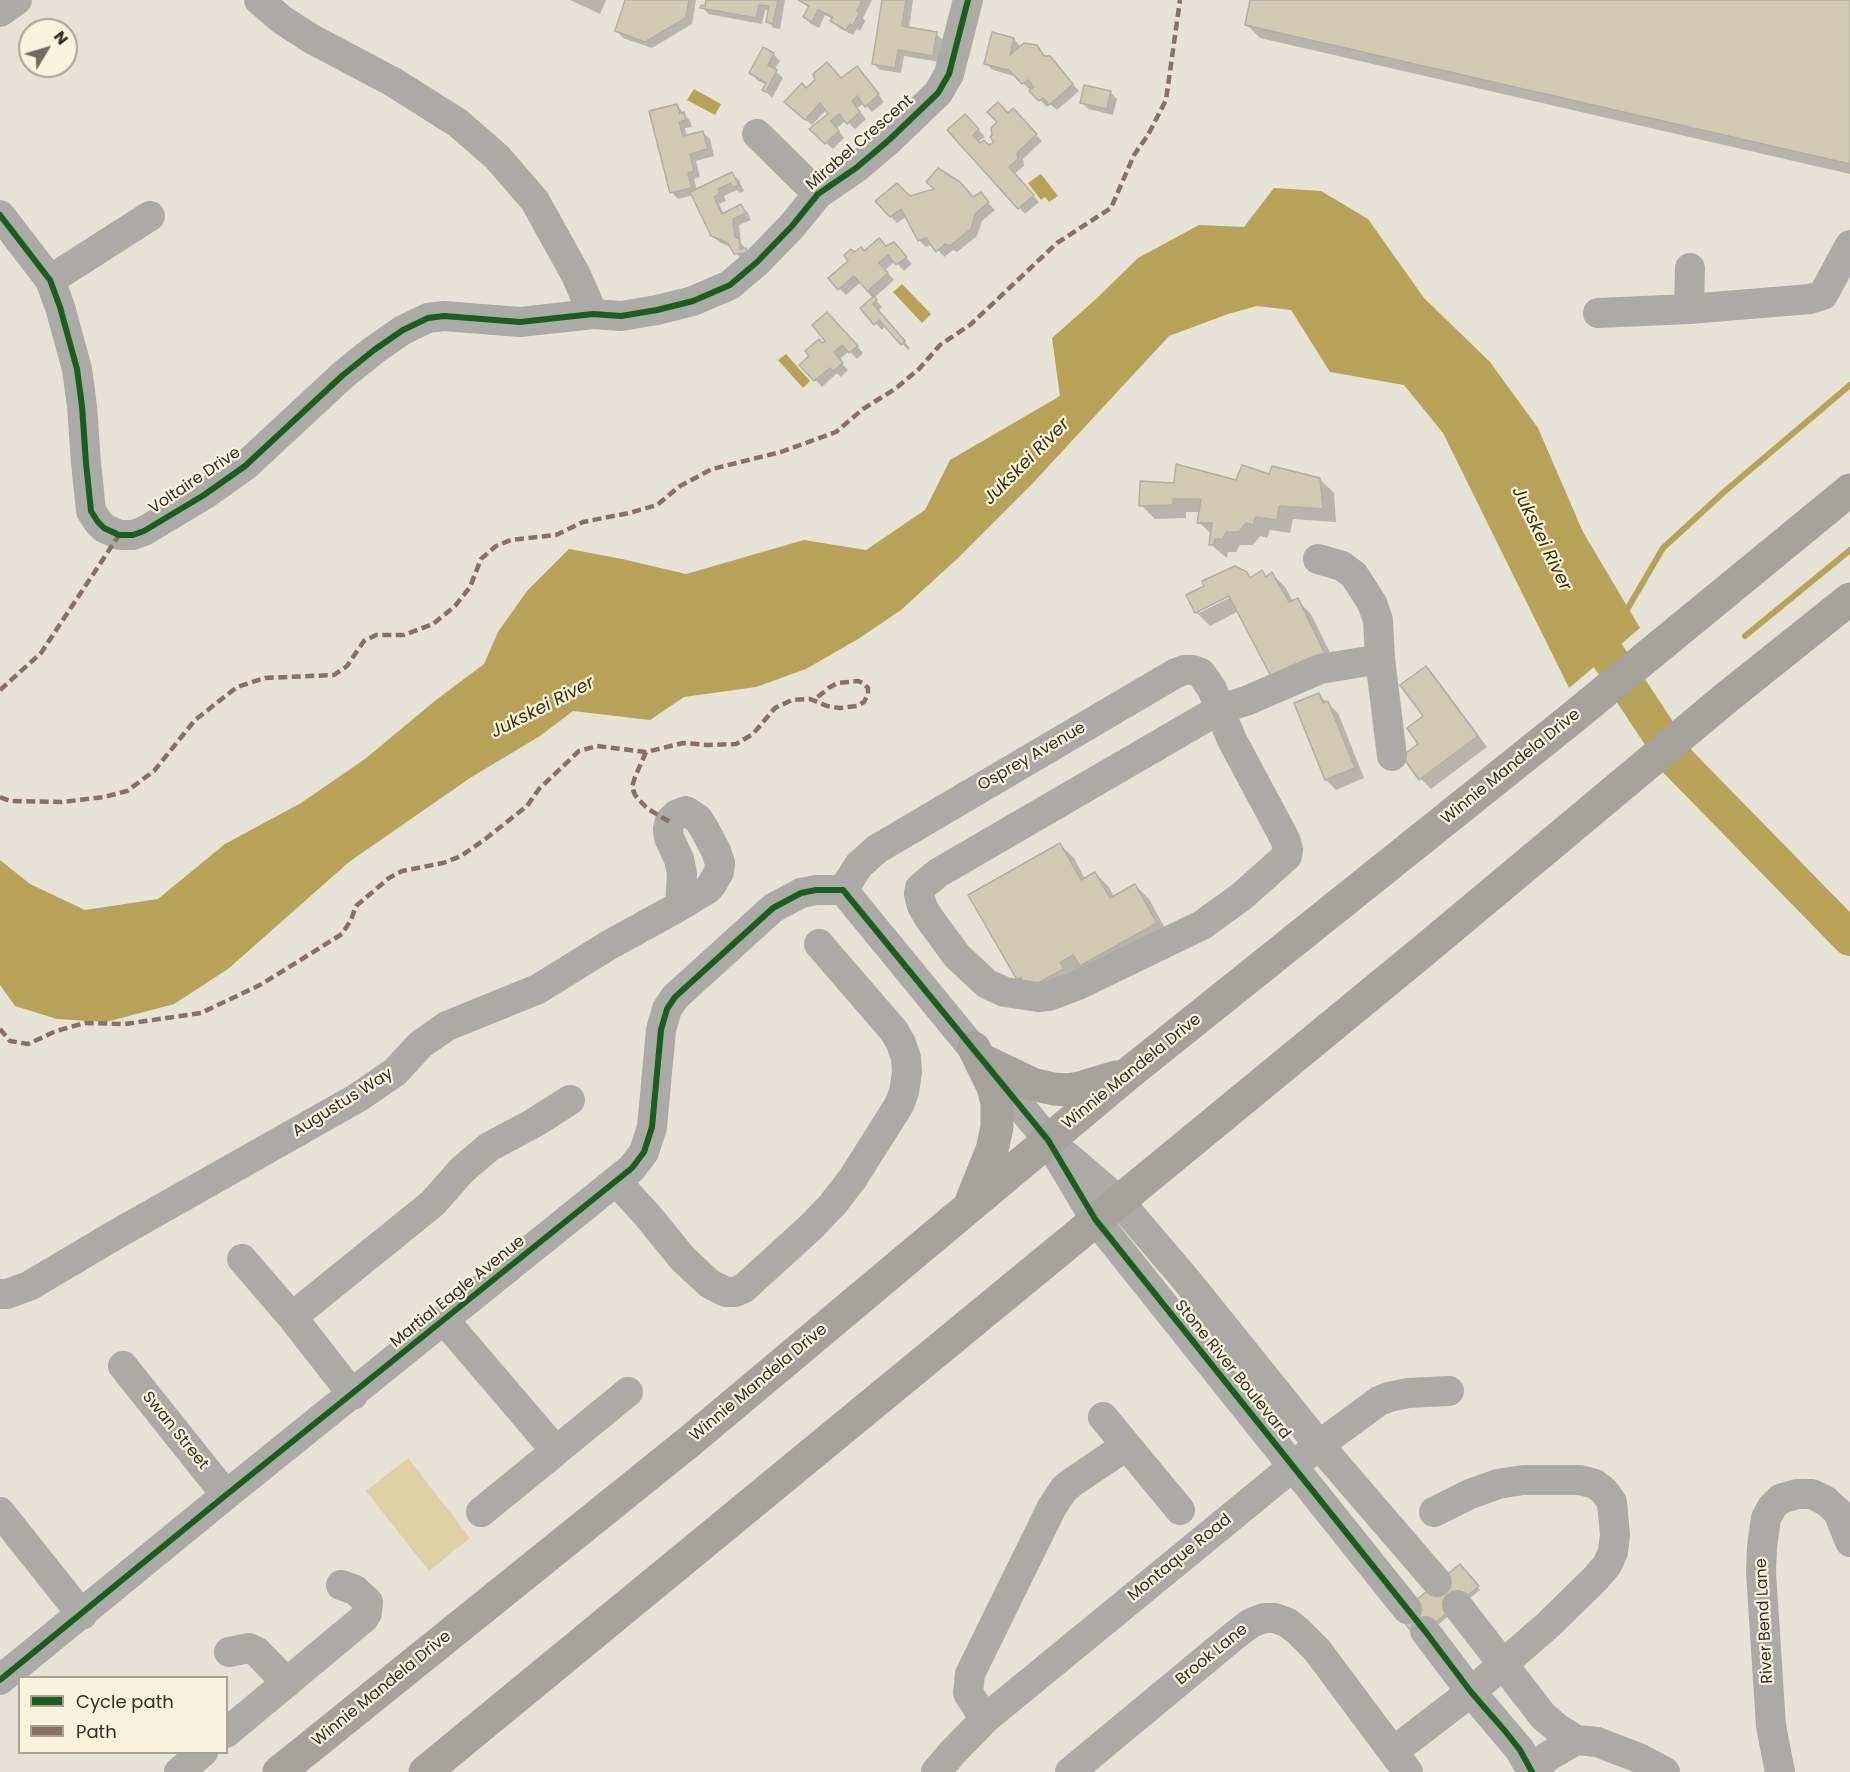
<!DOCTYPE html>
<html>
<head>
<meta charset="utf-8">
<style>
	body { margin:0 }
	#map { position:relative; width:1850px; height:1772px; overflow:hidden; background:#e6e2d6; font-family:Poppins,sans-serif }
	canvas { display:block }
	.legend { position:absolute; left:18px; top:1676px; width:210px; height:78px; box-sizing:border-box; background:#f9f2dd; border:2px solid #a9a393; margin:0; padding:8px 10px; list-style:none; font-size:18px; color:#302d25 }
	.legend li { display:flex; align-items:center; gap:12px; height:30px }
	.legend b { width:30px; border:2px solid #a9a393 }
	.north { position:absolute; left:18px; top:18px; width:60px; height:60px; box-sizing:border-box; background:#f9f2dd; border:2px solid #a9a393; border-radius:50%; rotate:52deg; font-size:16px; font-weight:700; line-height:24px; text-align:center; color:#302d25 }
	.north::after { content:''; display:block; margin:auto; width:21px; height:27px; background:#706c63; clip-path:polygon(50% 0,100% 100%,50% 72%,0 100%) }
</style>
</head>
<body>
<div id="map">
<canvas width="1850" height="1772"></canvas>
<ul class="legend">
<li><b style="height:8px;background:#1b5e20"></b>Cycle path</li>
<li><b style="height:8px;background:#8d6e63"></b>Path</li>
</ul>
<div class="north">N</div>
</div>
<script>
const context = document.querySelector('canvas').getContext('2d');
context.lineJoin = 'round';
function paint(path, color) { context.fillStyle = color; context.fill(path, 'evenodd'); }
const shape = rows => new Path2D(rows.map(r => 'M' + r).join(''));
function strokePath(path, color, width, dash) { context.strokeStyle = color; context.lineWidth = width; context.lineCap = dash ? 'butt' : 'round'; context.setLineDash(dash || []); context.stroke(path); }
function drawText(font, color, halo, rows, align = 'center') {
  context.font = font + ' Poppins,sans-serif'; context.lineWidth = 4.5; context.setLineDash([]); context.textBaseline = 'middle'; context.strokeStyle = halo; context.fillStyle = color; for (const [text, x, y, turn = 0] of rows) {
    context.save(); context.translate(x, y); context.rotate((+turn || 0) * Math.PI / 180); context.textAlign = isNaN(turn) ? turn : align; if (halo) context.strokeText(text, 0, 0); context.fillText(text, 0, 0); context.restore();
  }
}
const green = shape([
	[408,1458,470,1538,429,1571,366,1491]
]);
const water = shape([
	[694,89,721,104,715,115,687,100],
	[1041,174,1058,196,1049,202,1045,197,1041,200,1028,183],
	[1274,188,1321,191,1368,219,1424,298,1490,362,1538,428,1583,532,1640,628,1569,688,1443,433,1404,385,1330,372,1291,310,1257,306,1228,314,1169,336,1032,484,958,558,901,610,858,639,806,669,756,687,684,697,650,720,573,711,540,736,470,778,349,862,228,969,174,1004,106,1022,57,1019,15,1006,0,985,0,860,30,884,85,910,158,899,225,844,301,803,365,759,436,700,484,664,498,632,527,591,569,549,622,559,686,574,804,540,866,550,925,510,950,460,1060,396,1052,338,1096,299,1138,258,1199,225,1244,227],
	[902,284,931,314,922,323,893,292],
	[786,354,810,381,803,388,778,360]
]);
const shadow = shape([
	[570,0,606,0,600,14],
	[627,0,696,0,692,24,652,48,623,38,617,31],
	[708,0,785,0,780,29,774,28,768,22,770,11,765,10,762,24,708,14,702,7,706,7],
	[800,0,872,0,863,18,865,21,860,31,857,29,853,35,839,28,832,21,833,19,825,15,819,28,811,24,804,17,809,8],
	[884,0,913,0,909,29,936,34,943,40,939,62,904,56,901,73,880,70,873,63],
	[1252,0,1850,0,1850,174,1260,38,1246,24],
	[1014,39,1021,47,1036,47,1046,58,1056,65,1079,91,1057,110,1050,104,1047,107,1015,75,1014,76,993,70,986,64],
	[773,54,780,61,774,70,783,78,772,98,764,90,767,85,757,80,751,73],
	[863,74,884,102,872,112,864,103,857,108,866,119,855,129,846,120,837,128,844,138,833,149,811,129,830,114,826,110,812,125,792,109,806,90],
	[1110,92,1117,99,1113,115,1088,109,1081,102],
	[677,105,690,121,692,127,685,128,687,137,703,133,710,139,714,156,696,161,700,177,694,179,697,190,732,174,739,180,744,191,740,193,737,190,724,196,726,201,719,204,724,214,741,206,748,213,751,220,739,225,741,243,752,256,742,260,732,248,719,242,712,235,693,195,678,199,672,192],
	[1013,110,1042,141,1023,159,1024,166,1014,174,1039,202,1025,214,950,130,972,122,985,137,978,142,990,147,996,142,1008,114],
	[910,198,984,199,995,210,982,221,977,236,957,252,953,250,944,257,933,244,926,247,919,240,907,216,897,223,877,202],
	[886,247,900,251,912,264,904,271,895,261,885,270,894,280,875,297,861,282,846,295,830,278,851,261,854,254],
	[874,298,882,307,878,311,910,348,908,350,886,326,882,330,862,308],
	[834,320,863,353,857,359,849,351,839,360,848,370,841,377,837,373,822,387,802,365,828,341],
	[1270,475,1320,479,1334,493,1336,522,1293,519,1290,533,1270,530,1267,538,1260,536,1253,545,1240,545,1236,552,1228,552,1227,558,1210,544,1212,535,1199,522,1201,512,1186,512,1186,518,1155,519,1141,505,1175,485,1237,482],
	[1235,568,1246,573,1252,578,1262,572,1267,578,1272,574,1286,588,1293,602,1297,600,1311,614,1338,669,1339,676,1290,697,1276,683,1239,611,1210,626,1196,612,1188,596,1206,586,1204,582],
	[1235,591,1237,594,1199,613,1199,609],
	[1426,668,1436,678,1487,747,1431,789,1421,779,1420,744,1425,716],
	[1319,695,1338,713,1364,778,1336,790,1326,780],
	[1060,845,1074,858,1085,879,1095,873,1109,887,1114,897,1135,885,1149,899,1170,937,1042,1002,1018,979],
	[1460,1566,1480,1590,1421,1639]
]);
const stream = shape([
	[1625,613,1663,548,1724,492,1850,385],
	[1745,636,1850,550]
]);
const river = shape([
	[1581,615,1678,762,1850,938]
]);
const building = shape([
	[625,0,689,0,686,18,645,42,615,31,625,0],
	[706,0,778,0,773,24,766,22,769,6,759,5,756,18,700,8,701,5,705,6,706,0],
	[798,0,862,0,857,11,859,13,853,26,850,24,846,30,830,21,833,17,818,10,812,22,803,17,809,6,798,0],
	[882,0,906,0,902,26,937,32,933,56,898,50,895,68,872,64,882,0],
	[1250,0,1850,0,1850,164,1245,25,1250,0],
	[992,32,1014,38,1010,55,1024,43,1037,45,1044,56,1050,56,1073,84,1049,105,1043,98,1039,101,1029,91,1034,87,1028,80,1022,84,1008,69,1007,70,984,64,992,32],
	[763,47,774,53,768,65,777,70,766,92,762,90,766,83,749,73,763,47],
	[827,62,841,78,857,66,879,94,865,107,857,96,852,101,860,112,847,124,839,114,831,121,839,131,825,144,809,129,828,114,820,103,805,120,784,102,802,83,806,88,815,80,813,74,827,62],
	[1084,85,1111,91,1107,109,1080,103,1084,85],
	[998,102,1008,113,1013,108,1037,134,1017,153,1018,159,1009,167,1034,195,1018,209,947,130,965,114,979,129,973,135,980,143,984,140,989,145,994,142,990,137,992,135,991,128,997,122,987,112,998,102],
	[677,104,680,114,684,112,686,120,679,122,683,136,703,131,708,149,690,154,694,171,688,173,692,188,670,193,649,111,677,104],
	[938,168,960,182,973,197,981,192,989,202,975,214,971,229,950,246,945,244,936,252,926,238,918,241,901,209,890,217,875,201,897,183,910,196,934,189,926,182,938,168],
	[732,172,739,185,732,188,731,183,718,189,720,194,714,197,722,214,741,204,746,213,733,219,735,237,739,239,740,249,746,248,747,253,734,254,728,243,711,236,690,192,732,172],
	[879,238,886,246,894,242,907,257,896,265,888,255,879,263,888,273,869,290,877,300,873,304,905,341,901,345,879,320,874,325,860,308,873,297,854,276,838,290,828,278,848,261,844,255,851,249,854,252,861,247,864,251,879,238],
	[827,312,858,346,849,353,842,345,834,352,843,363,833,371,830,368,814,381,799,365,809,356,805,351,819,339,822,343,825,341,812,325,827,312],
	[1176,464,1236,480,1242,465,1269,474,1272,466,1320,478,1323,509,1279,506,1277,520,1256,517,1253,525,1246,523,1239,532,1226,532,1223,539,1215,539,1213,545,1209,545,1212,523,1197,523,1201,499,1173,499,1173,505,1139,506,1140,481,1174,483,1176,464],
	[1235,566,1247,572,1250,578,1262,570,1266,577,1272,572,1289,602,1298,598,1325,654,1275,684,1229,596,1195,613,1186,595,1204,586,1202,581,1235,566],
	[1426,666,1478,736,1419,780,1402,756,1418,744,1407,728,1423,716,1400,685,1426,666],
	[1319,693,1323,703,1328,701,1355,768,1325,780,1294,703,1319,693],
	[1060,843,1081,880,1095,872,1110,898,1135,884,1157,923,1080,966,1073,955,1060,963,1064,969,1027,989,1021,978,1017,980,968,895,1060,843],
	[1460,1564,1479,1586,1417,1638,1398,1615,1460,1564]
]);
const minor = shape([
	[259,0,281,19,310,38,393,82,458,123,497,157,535,201,576,275,593,314],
	[0,12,17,0],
	[757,134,818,194],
	[0,215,50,280,60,307,77,369,82,406,86,463,91,511,98,522,104,528,119,535,133,535,144,531,204,495,245,466,343,375,374,350,403,330,428,318,444,316,520,322,593,314,621,316,657,310,693,301,730,285,757,262,792,226,818,194,856,168,889,140,938,93,949,74,968,0],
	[50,280,150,216],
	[1689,309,1690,268],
	[1598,313,1689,309,1810,299,1823,295,1850,245],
	[1318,559,1342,566,1354,575,1372,603,1378,620,1380,659,1392,756],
	[843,890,859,865,877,849,1176,673,1184,670,1193,670,1201,673,1212,689,1220,709,1224,721,1232,740,1285,839,1288,849,1287,856,1241,897,1202,925,1078,985,1049,996,1038,997,1005,992,987,984,957,956,929,918,922,906,919,894,920,888,938,873,1220,709,1246,701,1320,669,1380,659],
	[843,890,1048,1140,1095,1219,1407,1609],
	[1067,1156,1118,1200,1187,1281,1319,1445,1437,1582],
	[617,1182,648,1216,683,1259,710,1284,726,1292,735,1292,744,1288,811,1227,833,1204,853,1178,899,1105,904,1092,907,1073,906,1058,901,1043,894,1031,819,944],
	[242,1259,292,1317,353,1395],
	[0,1294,7,1294,29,1286,115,1235,357,1098,395,1072,421,1044,447,1026,538,989,609,945,680,906,682,873,679,859,669,838,668,829,670,821,676,815,686,811,698,819,705,830,716,851,720,863,719,872,712,884,708,889,680,906],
	[292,1317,433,1203,462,1170,489,1147,534,1123,570,1100],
	[445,1321,556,1451,481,1512],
	[123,1366,226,1495],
	[1103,1417,1180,1510],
	[556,1451,628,1392],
	[0,1512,82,1615],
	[1457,1605,1543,1716,1557,1728,1576,1740],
	[1425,1631,1471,1692,1520,1750,1532,1772],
	[229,1652,249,1648,257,1652,287,1683],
	[0,1680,226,1495,632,1168,644,1152,652,1127,661,1030,667,1009,675,997,773,908,801,893,816,890,843,890],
	[985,1719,968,1693,970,1674,1052,1507,1064,1489,1071,1483,1126,1446],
	[226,1733,364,1618,367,1613,368,1602,355,1590,341,1585],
	[1394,1751,1471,1692,1548,1625,1595,1579,1607,1565,1613,1552,1615,1535,1612,1502,1604,1491,1595,1484,1580,1480,1523,1480,1498,1484,1470,1494,1434,1512],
	[179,1772,203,1752],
	[936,1772,952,1753,985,1719,1319,1445,1379,1401,1389,1397,1408,1393,1449,1391],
	[1070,1772,1234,1636,1251,1623,1264,1618,1275,1618,1288,1623,1298,1631,1317,1650,1408,1772],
	[1533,1772,1547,1757,1576,1740,1597,1742,1639,1758,1665,1772],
	[1780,1772,1771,1726,1761,1572,1762,1547,1766,1518,1772,1507,1780,1499,1797,1494,1812,1494,1826,1501,1838,1512,1850,1542]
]);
const major = shape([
	[984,1061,1032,1084,1054,1089,1067,1090,1079,1088,1116,1077],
	[971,1202,992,1150,997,1127,997,1103,993,1087,974,1048],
	[279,1772,690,1441,1129,1073,1571,719,1850,490],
	[425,1772,1428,947,1726,698,1850,599]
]);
const quiet = shape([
	[0,690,41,653,119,535],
	[646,752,635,777,632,787,635,795,639,800,648,809,670,822],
	[0,797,10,801,62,802,104,797,127,791,154,771,195,720,237,687,265,678,334,675,347,666,364,641,376,635,404,635,433,624,455,606,470,587,481,559,496,546,511,540,556,535,583,522,629,513,657,505,680,486,712,469,781,452,836,432,863,409,895,389,919,369,940,345,970,325,1057,243,1111,208,1134,155,1148,135,1166,100,1180,0],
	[0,1029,10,1041,28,1044,56,1031,85,1023,125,1024,201,1013,262,984,342,934,351,920,356,906,389,878,402,871,443,863,461,856,484,840,527,806,539,789,579,751,597,746,646,752,683,743,707,745,736,744,753,734,775,708,792,700,810,699,827,706,840,708,857,706,864,702,868,694,868,688,863,683,858,681,838,683,830,687,814,700]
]);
const cycleway = shape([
	[0,215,50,280,60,307,77,369,82,406,86,463,91,511,98,522,104,528,119,535,133,535,144,531,204,495,245,466,343,375,374,350,403,330,428,318,444,316,520,322,593,314,621,316,657,310,693,301,730,285,757,262,792,226,818,194,856,168,889,140,938,93,949,74,968,0],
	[0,1680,226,1495,632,1168,644,1152,652,1127,661,1030,667,1009,675,997,773,908,801,893,816,890,843,890,1048,1140,1095,1219,1425,1631,1471,1692,1505,1731,1520,1750,1532,1772]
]);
const streetNames = [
	["Mirabel Crescent",860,143,-41],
	["Voltaire Drive",195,481,-34],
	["Osprey Avenue",1032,757,-30],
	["Winnie Mandela Drive",1511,767,-39],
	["Winnie Mandela Drive",1132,1072,-39],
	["Augustus Way",343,1103,-32],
	["Martial Eagle Avenue",458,1292,-39],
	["Stone River Boulevard",1232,1370,51],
	["Winnie Mandela Drive",759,1383,-40],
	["Swan Street",175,1431,51],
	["Montaque Road",1180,1558,-39],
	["River Bend Lane",1765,1621,-93],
	["Brook Lane",1212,1655,-39],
	["Winnie Mandela Drive",382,1689,-39]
];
const waterNames = [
	["Jukskei River",1027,462,-45],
	["Jukskei River",1541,539,64],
	["Jukskei River",543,708,-27]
];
paint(green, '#decfa4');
paint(water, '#b8a159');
paint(shadow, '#0003');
strokePath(stream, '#b8a159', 6);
strokePath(river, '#b8a159', 36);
paint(building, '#d1c9b2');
strokePath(building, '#b0ada4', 1.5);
strokePath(minor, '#abaaa6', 30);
strokePath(major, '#a5a29c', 33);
strokePath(quiet, '#8d6e63', 4.5, [9, 4.5]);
strokePath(cycleway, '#1b5e20', 6);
drawText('16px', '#302d25', '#f9f2dd', streetNames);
drawText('italic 18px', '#3c2f06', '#f9f2dd', waterNames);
</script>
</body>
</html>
